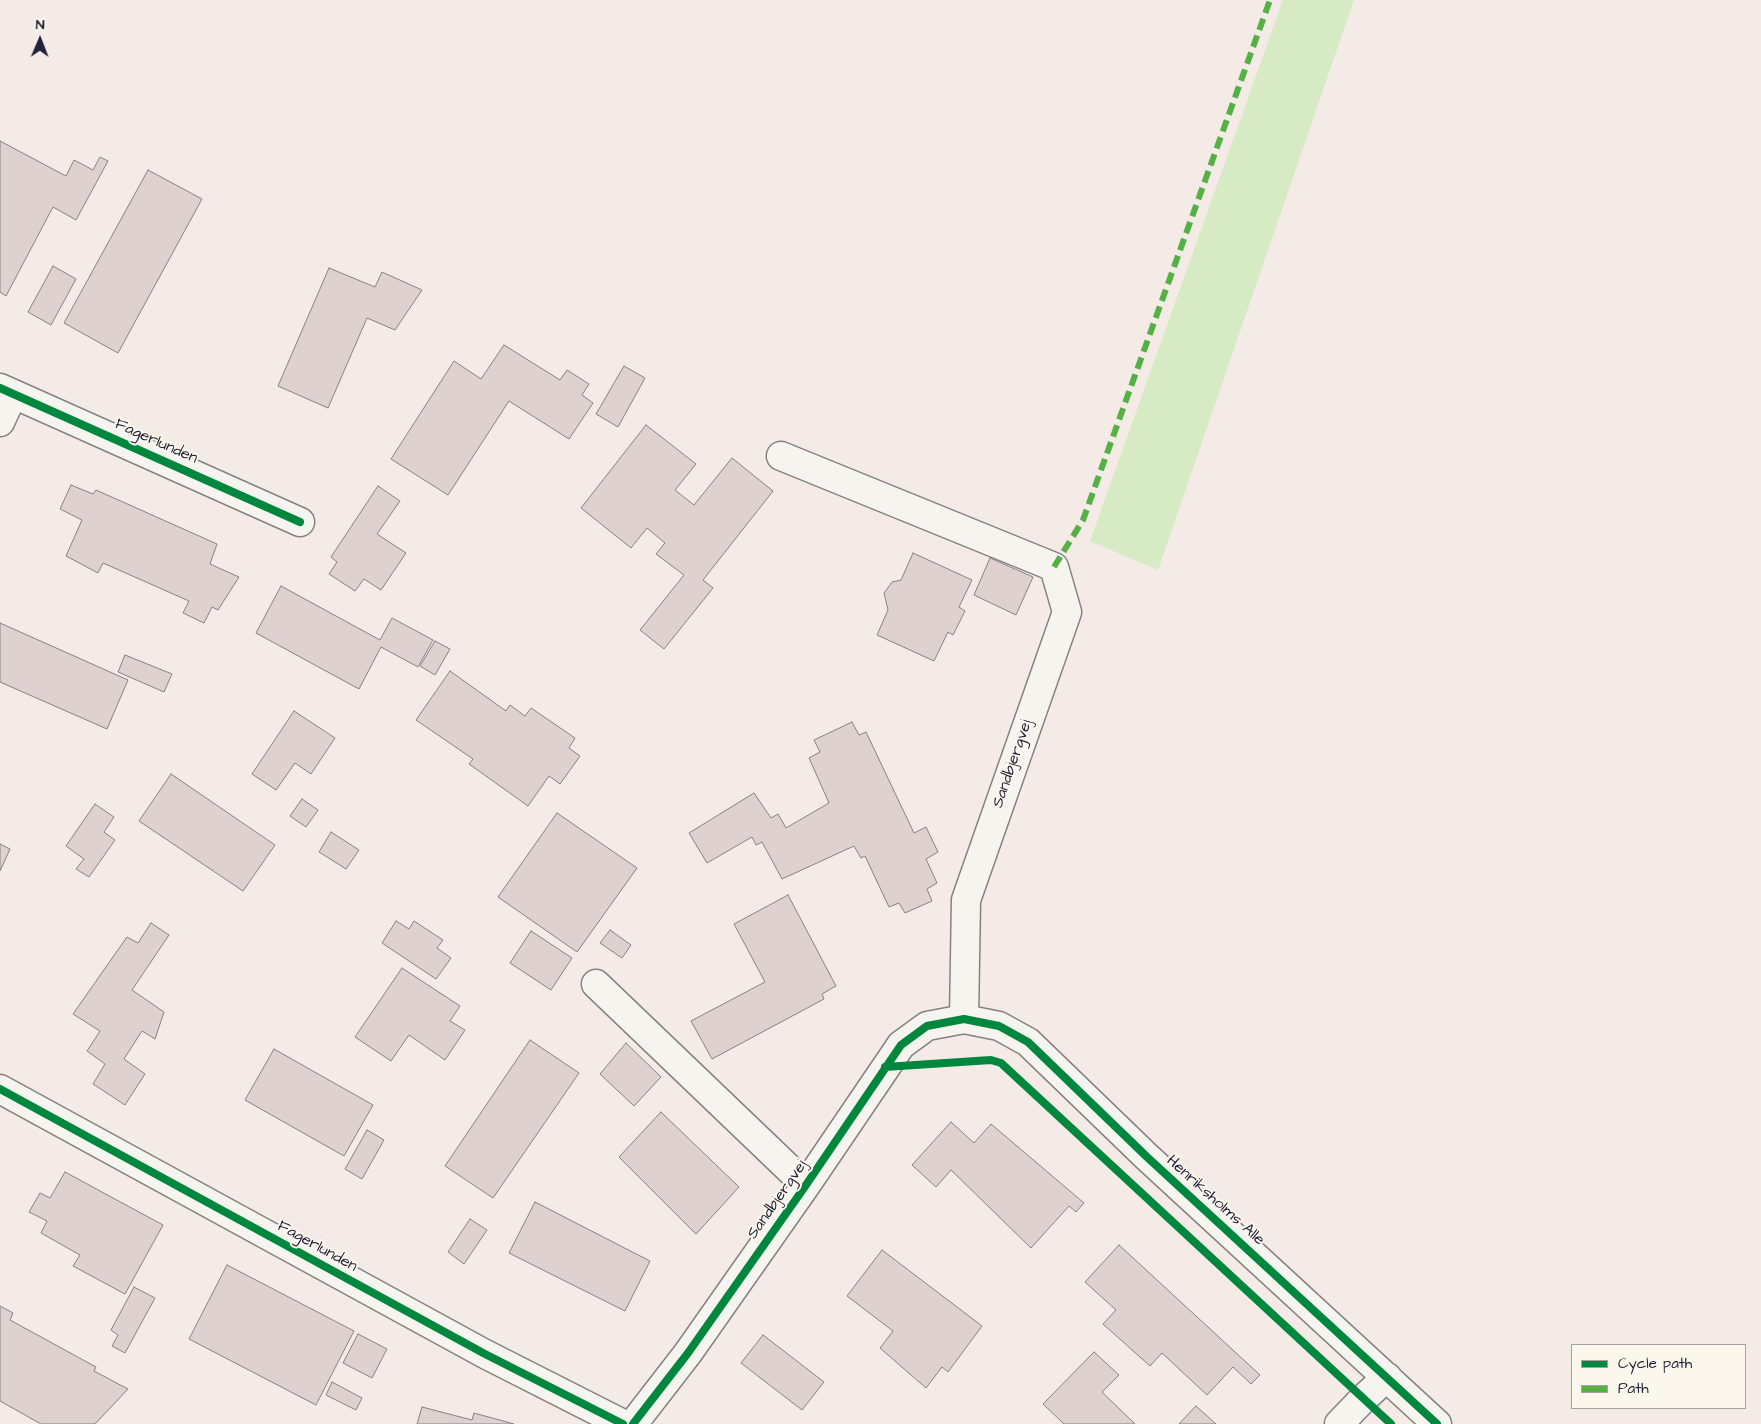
<!DOCTYPE html>
<style>
body{margin:0}
#map{position:relative;width:1761px;height:1424px;overflow:hidden;background:#f5ebe6;font-family:"Architects Daughter",sans-serif}
canvas{display:block}
.legend{position:absolute;left:1571px;top:1344px;width:175px;height:65px;box-sizing:border-box;background:#fbf7ec;border:1px solid #a4a2a5;margin:0;padding:6px 9px;list-style:none;font-size:15px;color:#22223b}
.legend li{display:flex;align-items:center;gap:10px;height:25px}
.legend b{width:25px;border:1px solid #a4a2a5}
.north{position:absolute;left:15px;top:15px;width:50px;height:50px;-webkit-text-stroke:4px #fbf7ec;paint-order:stroke;rotate:1deg;font-size:14px;font-weight:700;line-height:20px;text-align:center;color:#22223b}
.north::after{content:'';display:block;margin:auto;width:18px;height:22px;background:#22223b;clip-path:polygon(50% 0,100% 100%,50% 72%,0 100%)}
</style>
<div id="map">
<canvas width="1761" height="1424"></canvas>
<ul class="legend">
<li><b style="height:6px;background:#00873e"></b>Cycle path</li>
<li><b style="height:6px;background:#55b146"></b>Path</li>
</ul>
<div class="north">N</div>
</div>
<script>
const context = document.querySelector('canvas').getContext('2d');
context.lineJoin = 'round';
function fill(path, color) {
  context.fillStyle = color;
  context.fill(path, 'evenodd');
}
function toPath(rows) {
  const path = new Path2D();
  for (const r of rows) {
    path.moveTo(r[0], r[1]);
    for (let i = 2; i < r.length; i += 2) path.lineTo(r[i], r[i + 1]);
  }
  return path;
}
function strokePath(path, color, width, dash) {
  context.strokeStyle = color;
  context.lineWidth = width;
  context.lineCap = dash ? 'butt' : 'round';
  context.setLineDash(dash || []);
  context.stroke(path);
}
function label(font, color, halo, rows, align = 'center') {
  context.font = font + ' "Architects Daughter",sans-serif';
  context.lineWidth = 4;
  context.setLineDash([]);
  context.textBaseline = 'middle';
  context.strokeStyle = halo;
  context.fillStyle = color;
  for (const [text, x, y, turn = 0] of rows) {
    context.save();
    context.translate(x, y);
    context.rotate((+turn || 0) * Math.PI / 180);
    context.textAlign = isNaN(turn) ? turn : align;
    if (halo) context.strokeText(text, 0, 0);
    context.fillText(text, 0, 0);
    context.restore();
  }
}
fill(toPath([
 [1283,0,1354,0,1158,570,1090,541]
]), '#d6eac3');
const building = toPath([
 [0,141,66,176,74,160,93,170,100,157,108,161,76,220,53,207,6,296,0,292,0,141],
 [148,170,202,199,118,353,64,323,148,170],
 [53,266,76,279,51,325,28,312,53,266],
 [329,268,375,287,382,272,422,290,395,330,367,318,328,408,278,386,329,268],
 [504,345,560,380,567,370,589,384,582,395,593,403,569,439,509,401,448,495,391,459,454,361,481,379,504,345],
 [624,366,645,378,618,427,596,414,624,366],
 [646,425,696,464,675,490,694,505,732,458,773,491,703,580,713,588,664,649,640,630,684,575,656,554,665,543,647,528,631,548,581,508,646,425],
 [71,485,93,494,96,490,217,544,210,564,239,577,218,610,212,607,204,623,183,613,189,601,103,563,98,573,66,556,82,520,60,509,71,485],
 [378,486,400,501,377,534,406,553,381,590,364,579,355,591,329,574,337,562,331,557,378,486],
 [913,553,972,580,959,607,965,611,953,635,948,632,934,661,877,635,888,610,884,593,892,582,901,580,913,553],
 [990,558,1033,577,1016,615,974,595,990,558],
 [281,586,380,640,392,618,433,640,418,667,381,647,359,689,256,633,281,586],
 [0,623,128,680,107,729,0,682,0,623],
 [435,641,450,649,435,675,420,666,435,641],
 [125,655,172,674,164,692,118,672,125,655],
 [450,671,506,711,510,705,525,716,531,708,575,738,569,748,580,756,560,784,549,776,528,806,469,764,473,759,416,720,450,671],
 [294,711,335,738,311,774,295,763,276,790,252,774,294,711],
 [852,722,859,735,866,732,914,833,926,827,938,852,926,859,937,883,927,889,932,901,905,913,899,903,889,907,865,856,861,858,854,846,782,879,762,842,756,845,752,837,707,863,689,833,754,793,771,818,778,814,786,828,829,803,809,758,820,752,814,740,852,722],
 [171,774,275,845,243,891,139,821,171,774],
 [302,799,318,810,306,827,290,816,302,799],
 [95,804,114,817,104,832,115,840,89,877,76,869,84,859,66,846,95,804],
 [557,813,637,868,577,952,498,897,557,813],
 [331,832,359,850,346,869,319,852,331,832],
 [0,844,10,849,0,871,0,844],
 [788,895,836,986,822,994,824,999,712,1059,691,1021,765,982,734,924,788,895],
 [396,921,409,929,414,921,443,940,437,948,451,958,436,979,382,943,396,921],
 [151,923,169,935,132,990,164,1012,155,1039,142,1031,124,1059,145,1074,125,1105,93,1084,105,1064,87,1051,100,1031,73,1014,127,937,138,943,151,923],
 [610,930,631,945,622,958,600,943,610,930],
 [531,931,572,958,551,990,510,963,531,931],
 [402,968,460,1006,450,1021,465,1030,445,1060,409,1035,391,1061,355,1037,402,968],
 [530,1040,579,1073,493,1198,445,1166,530,1040],
 [626,1043,661,1077,634,1106,600,1074,626,1043],
 [274,1049,373,1105,344,1156,245,1100,274,1049],
 [661,1112,739,1187,696,1234,619,1157,661,1112],
 [951,1122,974,1143,991,1124,1084,1203,1076,1212,1069,1206,1031,1248,951,1170,936,1187,912,1165,951,1122],
 [367,1130,384,1140,362,1179,345,1169,367,1130],
 [65,1172,163,1225,125,1294,73,1266,80,1255,41,1233,47,1221,29,1212,40,1193,50,1198,65,1172],
 [535,1202,650,1261,625,1311,509,1253,535,1202],
 [470,1219,487,1230,464,1264,448,1252,470,1219],
 [1119,1245,1260,1375,1251,1384,1233,1367,1207,1395,1162,1353,1150,1366,1103,1324,1116,1310,1085,1282,1119,1245],
 [882,1250,982,1326,948,1372,942,1367,926,1388,880,1348,893,1331,847,1296,882,1250],
 [227,1265,354,1331,316,1405,189,1339,227,1265],
 [134,1287,155,1298,125,1353,112,1346,118,1335,111,1330,134,1287],
 [0,1306,13,1313,10,1320,96,1367,94,1371,128,1389,95,1424,41,1424,0,1401,0,1306],
 [358,1334,387,1349,372,1378,343,1363,358,1334],
 [763,1335,824,1382,802,1410,741,1363,763,1335],
 [1094,1352,1119,1375,1102,1392,1135,1424,1064,1424,1043,1404,1094,1352],
 [332,1382,362,1398,356,1410,326,1395,332,1382],
 [1196,1406,1216,1424,1179,1424,1196,1406],
 [422,1407,472,1420,474,1413,514,1424,417,1424,422,1407]
]);
fill(building, '#ded1d0');
strokePath(building, '#858184', 1);
const minor = toPath([
 [0,388,300,522],
 [0,422,13,394],
 [781,456,1054,567,1067,612,966,900,964,1019],
 [596,984,806,1185],
 [0,1089,485,1354,623,1424],
 [633,1424,688,1353,806,1185,901,1045,927,1026,964,1019,999,1026,1028,1042,1147,1157,1437,1424],
 [1339,1424,1363,1399,1387,1377]
]);
strokePath(minor, '#858184', 31);
strokePath(minor, '#f6f4ef', 28);
strokePath(toPath([
 [1054,567,1083,520,1270,0]
]), '#55b146', 6, [12, 6]);
strokePath(toPath([
 [0,388,300,522],
 [885,1067,991,1060,1001,1063,1391,1424],
 [0,1089,485,1354,623,1424],
 [633,1424,688,1353,806,1185,901,1045,927,1026,964,1019,999,1026,1028,1042,1147,1157,1437,1424]
]), '#00873e', 8);
label('16px', '#22223b', '#fbf7ec', [
 ["Fagerlunden",156,442,24],
 ["Sandbjergvej",1013,764,-71],
 ["Sandbjergvej",778,1200,-55],
 ["Henriksholms Alle",1215,1201,42],
 ["Fagerlunden",317,1247,29]
]);
</script>
